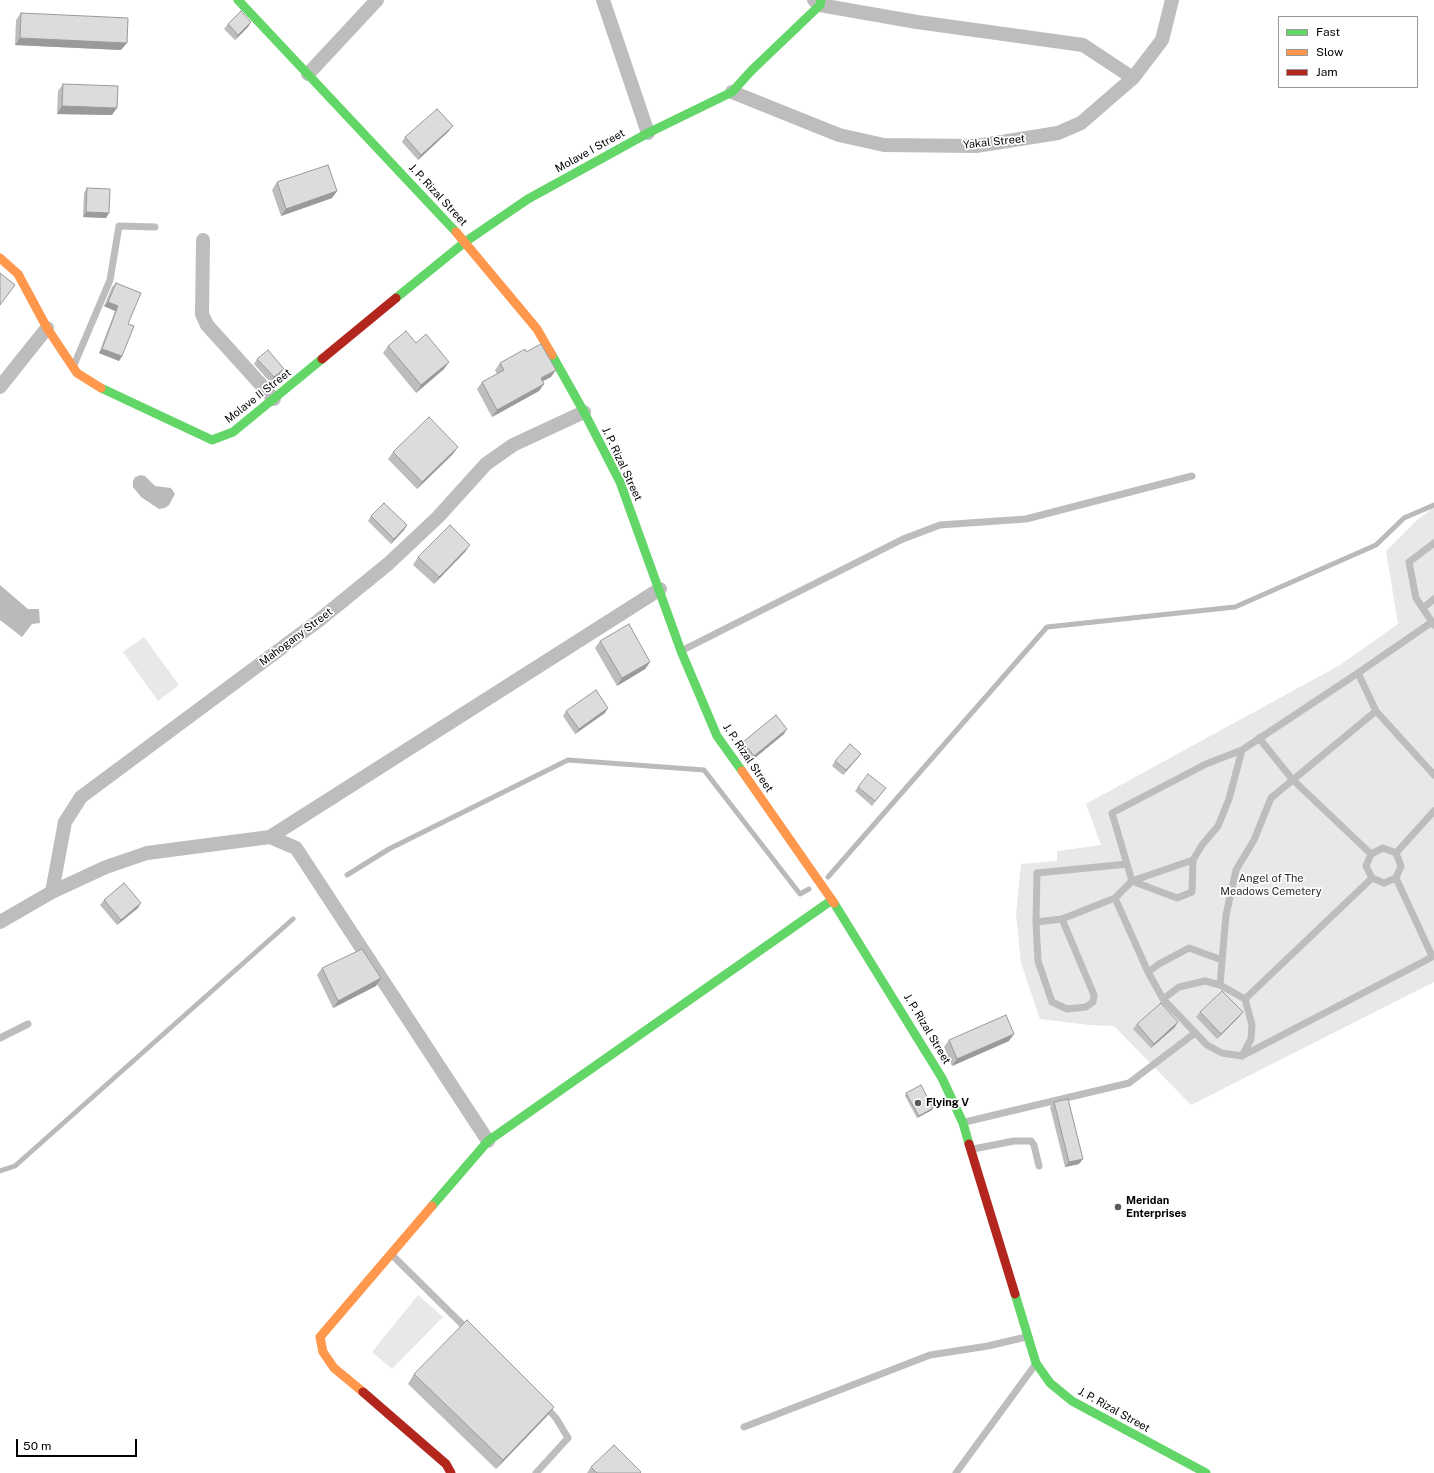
<!DOCTYPE html>
<style>
body{margin:0}
#map{position:relative;width:1434px;height:1473px;overflow:hidden;background:#fff;font-family:"Public Sans",sans-serif}
canvas{display:block}
.legend{position:absolute;left:1278px;top:16px;width:140px;height:72px;box-sizing:border-box;background:#fff;border:1px solid #999;margin:0;padding:5px 7px;list-style:none;font-size:12px;color:#000}
.legend li{display:flex;align-items:center;gap:8px;height:20px}
.legend b{width:20px;border:1px solid #999}
.scale{position:absolute;left:16px;top:1439px;width:121px;height:18px;box-sizing:border-box;border:2px solid #000;border-top:0;padding-left:5px;font-size:12px;line-height:14px;white-space:nowrap;color:#000;-webkit-text-stroke:3px #fff;paint-order:stroke}
</style>
<div id="map">
<canvas width="1434" height="1473"></canvas>
<ul class="legend">
<li><b style="height:5px;background:#63d668"></b>Fast</li>
<li><b style="height:5px;background:#ff974d"></b>Slow</li>
<li><b style="height:5px;background:#b3261e"></b>Jam</li>
</ul>
<div class="scale">50 m</div>
</div>
<script>
const context = document.querySelector('canvas').getContext('2d');
context.lineJoin = 'round';
function fill(path, color) {
  context.fillStyle = color;
  context.fill(path, 'evenodd');
}
function toPath(rows) {
  const path = new Path2D();
  for (const r of rows) {
    path.moveTo(r[0], r[1]);
    for (let i = 2; i < r.length; i += 2) path.lineTo(r[i], r[i + 1]);
  }
  return path;
}
function strokePath(path, color, width, dash) {
  context.strokeStyle = color;
  context.lineWidth = width;
  context.lineCap = dash ? 'butt' : 'round';
  context.setLineDash(dash || []);
  context.stroke(path);
}
function label(font, color, halo, rows, align = 'center') {
  context.font = font + ' "Public Sans",sans-serif';
  context.lineWidth = 3.5;
  context.setLineDash([]);
  context.textBaseline = 'middle';
  context.strokeStyle = halo;
  context.fillStyle = color;
  for (const [text, x, y, turn = 0] of rows) {
    context.save();
    context.translate(x, y);
    context.rotate((+turn || 0) * Math.PI / 180);
    context.textAlign = isNaN(turn) ? turn : align;
    if (halo) context.strokeText(text, 0, 0);
    context.fillText(text, 0, 0);
    context.restore();
  }
}
fill(toPath([
 [1434,507,1434,982,1191,1105,1114,1026,1089,1025,1040,1019,1021,963,1016,914,1021,864,1057,861,1057,851,1101,845,1086,804,1340,665,1398,624,1386,551,1416,521],
 [144,637,179,685,158,701,123,652],
 [418,1295,443,1317,392,1369,372,1352]
]), '#e8e8e8');
fill(toPath([
 [141,475,145,476,155,486,171,488,175,494,169,505,165,508,159,509,141,497,133,487,133,481,135,477],
 [0,585,28,609,39,609,40,623,32,624,22,637,0,620]
]), '#bababa');
strokePath(toPath([
 [347,875,389,849,568,760,704,770,800,894,809,889],
 [828,877,1047,627,1235,607,1376,545,1404,518,1434,505],
 [0,1171,15,1166,293,919]
]), '#bababa', 5);
strokePath(toPath([
 [74,365,110,280,119,226,155,227],
 [1423,608,1434,599],
 [1434,625,1416,598,1409,562,1434,543],
 [681,651,903,539,940,525,1026,519,1192,476],
 [1358,673,1376,711,1434,775],
 [1259,738,1292,779,1371,854],
 [1396,853,1434,811],
 [1193,860,1192,892,1177,898,1132,881,1112,813,1206,764,1242,750,1358,673,1432,622],
 [1396,878,1384,883,1372,878,1366,866,1371,854,1383,848,1396,853,1401,866,1396,878,1432,956],
 [1115,898,1148,972,1163,999,1207,1045,1222,1053,1242,1056,1434,956],
 [1062,919,1094,995,1093,1002,1086,1007,1067,1009,1052,1002,1038,961,1036,922,1037,873,1127,864],
 [1036,922,1062,919,1115,898,1132,881,1193,860,1202,845,1218,826,1229,799,1242,750],
 [1148,972,1159,964,1189,948,1222,960],
 [1220,985,1226,915,1236,870,1254,840,1271,798,1376,711],
 [1163,999,1179,987,1205,981,1220,985,1245,999,1252,1025,1251,1039,1242,1056],
 [1245,999,1372,878],
 [0,1038,28,1024],
 [965,1122,1129,1083,1195,1033],
 [973,1149,1014,1141,1031,1141,1034,1145,1039,1166],
 [392,1255,469,1331],
 [744,1427,930,1355,988,1346,1026,1337],
 [536,1473,568,1438,556,1418,545,1406],
 [956,1473,1035,1365]
]), '#bdbdbd', 7);
strokePath(toPath([
 [603,0,648,133],
 [814,0,820,5,917,22,1083,45,1133,78],
 [308,74,377,0],
 [732,92,839,135,884,145,976,146,1058,133,1081,123,1133,78,1162,40,1172,0],
 [203,240,202,314,207,325,274,399],
 [0,387,47,328],
 [270,837,660,589],
 [52,892,65,822,81,797,318,621,388,564,438,517,486,464,513,445,584,412],
 [0,922,52,892,106,867,147,853,270,837,296,848,488,1141]
]), '#bdbdbd', 14);
strokePath(toPath([
 [238,0,456,232],
 [396,298,465,242,528,199,648,133,732,92,751,71,820,5,821,0],
 [552,355,584,412,620,482,681,651,717,736,742,771],
 [101,388,212,440,233,432,322,359],
 [834,903,942,1078,963,1123,969,1144],
 [432,1206,488,1141,832,900],
 [1015,1294,1036,1363,1050,1383,1072,1401,1206,1473]
]), '#63d668', 9);
strokePath(toPath([
 [456,232,537,329,552,355],
 [0,258,18,274,47,328,77,373,101,388],
 [742,771,834,903],
 [363,1392,334,1368,323,1352,320,1337,432,1206]
]), '#ff974d', 9);
strokePath(toPath([
 [322,359,396,298],
 [969,1144,1015,1294],
 [363,1392,446,1464,451,1473]
]), '#b3261e', 9);
fill(toPath([
 [21,13,121,50,15,45,16,20],
 [251,22,248,27,235,40,224,29,228,24],
 [63,84,112,115,57,114,58,91],
 [449,131,418,160,402,142,405,137],
 [277,182,337,191,332,198,281,216,272,190],
 [87,188,109,213,106,218,83,217,84,193],
 [116,283,128,324,122,356,119,361,99,353,115,311,104,306,112,287],
 [416,343,444,369,416,393,383,353,388,346],
 [526,352,551,377,542,381,544,384,539,391,492,417,477,389,482,382,497,374,495,370,500,363],
 [257,359,284,369,280,374,270,382,254,364],
 [393,452,453,454,417,489,388,459],
 [371,516,407,525,404,530,391,544,368,521],
 [465,552,434,584,413,565,418,557],
 [600,641,650,662,645,669,617,686,595,648],
 [566,711,605,713,575,734,563,716],
 [784,734,751,761,739,747,743,742],
 [861,754,843,775,832,766,835,761],
 [858,787,886,788,872,806,855,791],
 [104,900,138,908,117,925,100,905],
 [322,968,376,986,333,1008,317,975],
 [1200,1012,1243,1012,1239,1017,1217,1039,1196,1017],
 [1137,1024,1175,1027,1151,1048,1133,1029],
 [949,1040,1009,1041,952,1066,944,1047],
 [906,1093,932,1110,917,1118,905,1096],
 [1054,1102,1079,1164,1065,1167,1050,1107],
 [414,1374,554,1407,547,1416,496,1469,408,1384],
 [591,1467,640,1473,587,1473]
]), '#bdbdbd');
fill(toPath([
 [251,22,248,27,235,40,238,35],
 [20,38,127,43,121,50,15,45],
 [62,106,117,108,112,115,57,114],
 [453,126,449,131,418,160,421,155],
 [337,191,332,198,281,216,286,209],
 [86,212,109,213,106,218,83,217],
 [108,302,118,306,115,311,104,306],
 [102,349,122,356,119,361,99,353],
 [449,362,444,369,416,393,421,385],
 [284,369,280,374,270,382,274,377],
 [556,370,551,377,536,385,541,378],
 [544,384,539,391,492,417,497,410],
 [458,447,453,454,417,489,422,482],
 [407,525,404,530,391,544,394,539],
 [470,545,465,552,434,584,439,577],
 [650,662,645,669,617,686,622,678],
 [608,708,605,713,575,734,579,729],
 [787,729,784,734,751,761,754,756],
 [861,754,857,759,843,775,846,770],
 [141,903,138,908,117,925,121,920],
 [381,978,376,986,333,1008,338,1001],
 [1243,1012,1239,1017,1217,1039,1221,1034],
 [1178,1022,1175,1027,1151,1048,1154,1044],
 [1014,1034,1009,1041,952,1066,957,1059],
 [933,1108,932,1110,917,1118,919,1116],
 [1083,1159,1079,1164,1065,1167,1069,1162],
 [554,1407,547,1416,496,1469,503,1460]
]), '#9a9a9a');
const building = toPath([
 [241,11,251,22,238,35,228,24,241,11],
 [21,13,128,18,127,43,20,38,21,13],
 [63,84,118,86,117,108,62,106,63,84],
 [437,109,453,126,421,155,405,137,437,109],
 [328,165,337,191,286,209,277,182,328,165],
 [87,188,110,189,109,213,86,212,87,188],
 [0,273,15,285,0,305,0,273],
 [116,283,141,293,128,324,134,326,122,356,102,349,118,306,108,302,116,283],
 [406,331,416,343,426,334,449,362,421,385,388,346,406,331],
 [541,344,556,370,541,378,544,384,497,410,482,382,504,370,500,363,525,349,526,352,541,344],
 [268,350,284,369,274,377,257,359,268,350],
 [429,417,458,447,422,482,393,452,429,417],
 [384,503,407,525,394,539,371,516,384,503],
 [450,525,470,545,439,577,418,557,450,525],
 [629,624,650,662,622,678,600,641,629,624],
 [596,690,608,708,579,729,566,711,596,690],
 [776,715,787,729,754,756,743,742,776,715],
 [850,744,861,754,846,770,835,761,850,744],
 [868,774,886,788,875,801,858,787,868,774],
 [124,883,141,903,121,920,104,900,124,883],
 [362,949,381,978,338,1001,322,968,362,949],
 [1222,991,1243,1012,1221,1034,1200,1012,1222,991],
 [1161,1003,1178,1022,1154,1044,1137,1024,1161,1003],
 [1006,1015,1014,1034,957,1059,949,1040,1006,1015],
 [921,1085,933,1108,919,1116,906,1093,921,1085],
 [1068,1099,1083,1159,1069,1162,1054,1102,1068,1099],
 [467,1320,554,1407,503,1460,414,1374,467,1320],
 [614,1445,641,1472,640,1473,597,1473,591,1467,614,1445]
]);
fill(building, '#dcdcdc');
strokePath(building, '#9a9a9a', 1);
for (const [x, y, r, color] of [
 [918,1103,4,"#595959"],
 [1118,1207,4,"#595959"]
]) {
  const dot = new Path2D();
  dot.arc(x, y, r, 0, 2 * Math.PI);
  context.fillStyle = color;
  context.fill(dot);
  strokePath(dot, '#fff', 1.5);
}
label('11px', '#000', '#fff', [
 ["Yakal Street",994,142,-6],
 ["Molave I Street",590,151,-29],
 ["J. P. Rizal Street",438,195,47],
 ["Molave II Street",258,396,-38],
 ["J. P. Rizal Street",622,464,65],
 ["Mahogany Street",296,637,-37],
 ["J. P. Rizal Street",748,758,56],
 ["J. P. Rizal Street",927,1029,59],
 ["J. P. Rizal Street",1114,1410,29]
]);
label('11px', '#2d2d2d', '#fff', [
 ["Angel of The",1271,879],
 ["Meadows Cemetery",1271,892]
]);
label('bold 11px', '#000', '#fff', [
 ["Flying V",926,1103],
 ["Meridan",1126,1201],
 ["Enterprises",1126,1214]
], 'left');
</script>
